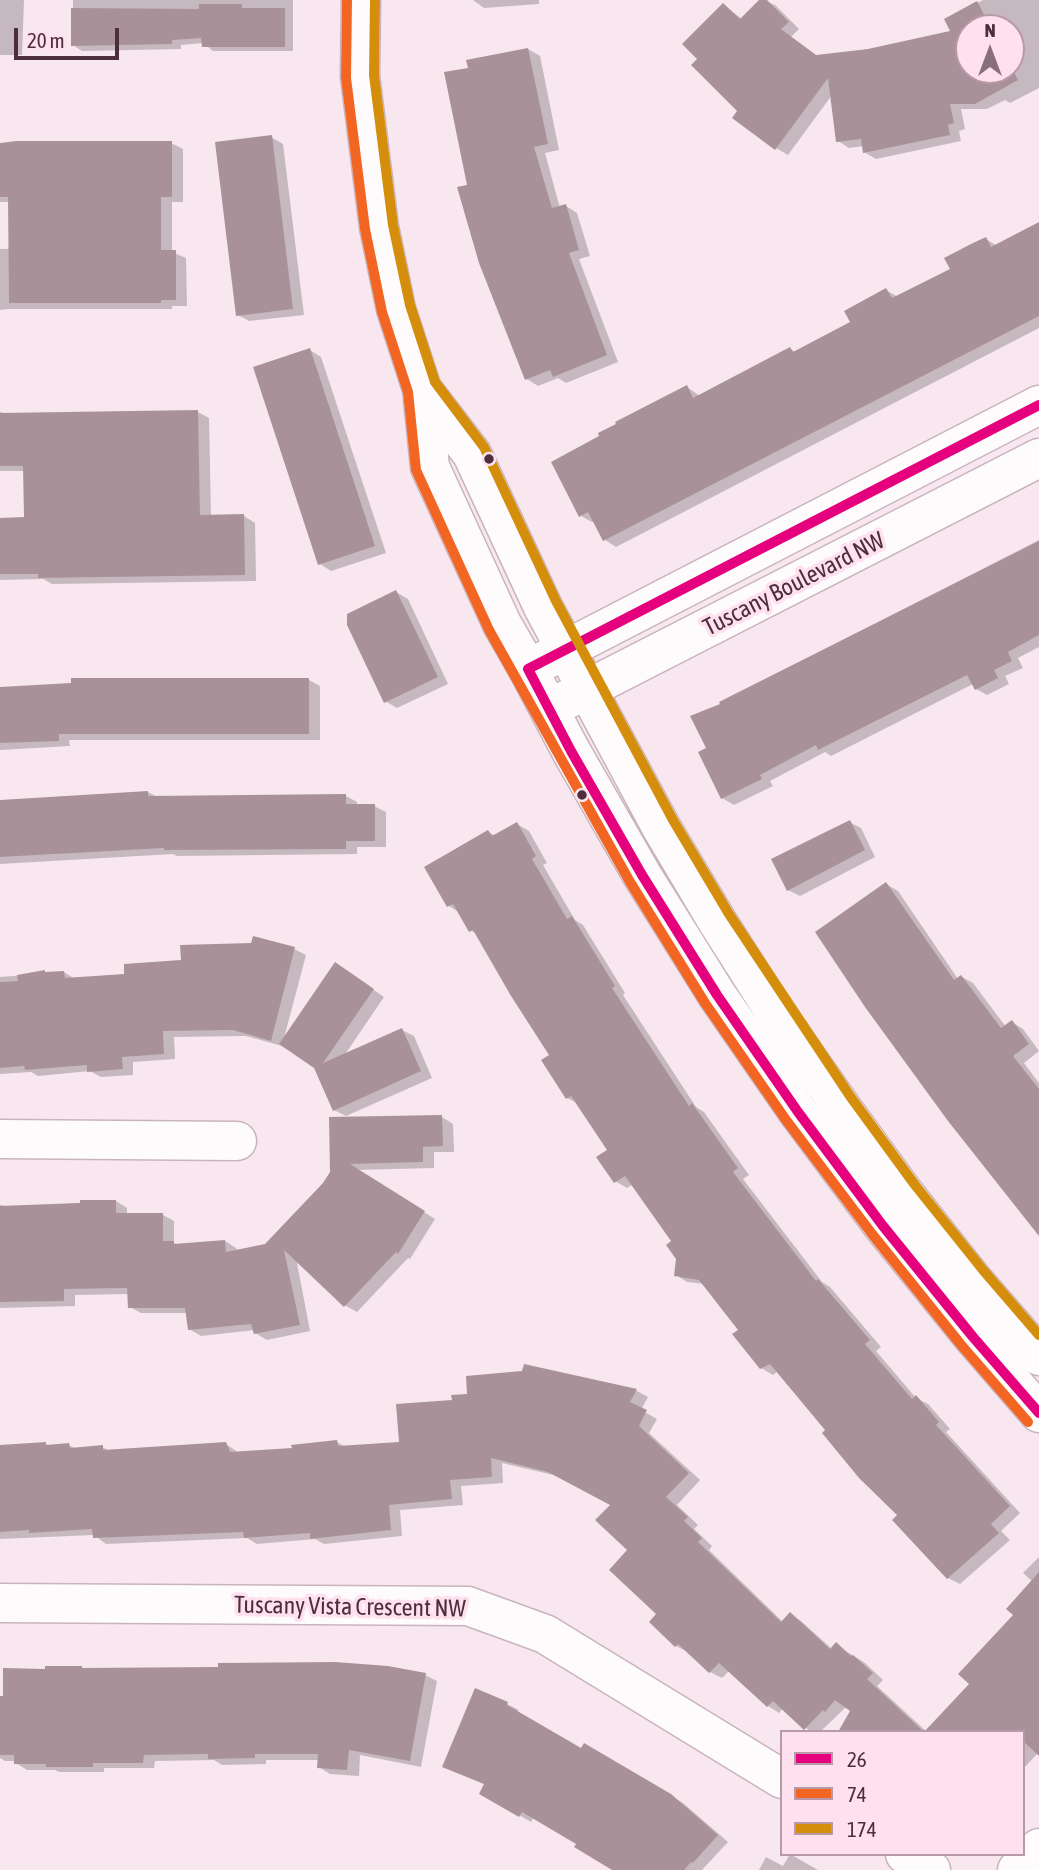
<!DOCTYPE html>
<style>
body{margin:0}
#map{position:relative;width:1039px;height:1870px;overflow:hidden;background:#f8e7ef;font-family:"Asap Condensed",sans-serif}
canvas{display:block}
.legend{position:absolute;left:780px;top:1730px;width:245px;height:126px;box-sizing:border-box;background:#ffe0ee;border:2px solid #b799a7;margin:0;padding:9px 12px;list-style:none;font-size:21px;color:#4c2e3d}
.legend li{display:flex;align-items:center;gap:14px;height:35px}
.legend b{width:35px;border:2px solid #b799a7}
.north{position:absolute;left:955px;top:14px;width:70px;height:70px;box-sizing:border-box;background:#ffe0ee;border:2px solid #b799a7;border-radius:50%;rotate:0deg;font-size:19px;font-weight:700;line-height:28px;text-align:center;color:#4c2e3d}
.north::after{content:'';display:block;margin:auto;width:24px;height:32px;background:#886f7b;clip-path:polygon(50% 0,100% 100%,50% 72%,0 100%)}
.scale{position:absolute;left:14px;top:28px;width:105px;height:32px;box-sizing:border-box;border:4px solid #4c2e3d;border-top:0;padding-left:9px;font-size:21px;line-height:24px;white-space:nowrap;color:#4c2e3d;-webkit-text-stroke:5px #ffe0ee;paint-order:stroke}
</style>
<div id="map">
<canvas width="1039" height="1870"></canvas>
<ul class="legend">
<li><b style="height:9px;background:#e5007d"></b>26</li>
<li><b style="height:9px;background:#f26522"></b>74</li>
<li><b style="height:9px;background:#d58e0c"></b>174</li>
</ul>
<div class="north">N</div>
<div class="scale">20 m</div>
</div>
<script>
const context = document.querySelector('canvas').getContext('2d');
context.lineJoin = 'round';
function fill(path, color) {
  context.fillStyle = color;
  context.fill(path, 'evenodd');
}
function toPath(rows) {
  const path = new Path2D();
  for (const r of rows) {
    path.moveTo(r[0], r[1]);
    for (let i = 2; i < r.length; i += 2) path.lineTo(r[i], r[i + 1]);
  }
  return path;
}
function strokePath(path, color, width, dash) {
  context.strokeStyle = color;
  context.lineWidth = width;
  context.lineCap = dash ? 'butt' : 'round';
  context.setLineDash(dash || []);
  context.stroke(path);
}
function label(font, color, halo, rows, align = 'center') {
  context.font = font + ' "Asap Condensed",sans-serif';
  context.lineWidth = 7;
  context.setLineDash([]);
  context.textBaseline = 'middle';
  context.strokeStyle = halo;
  context.fillStyle = color;
  for (const [text, x, y, turn = 0] of rows) {
    context.save();
    context.translate(x, y);
    context.rotate((+turn || 0) * Math.PI / 180);
    context.textAlign = isNaN(turn) ? turn : align;
    if (halo) context.strokeText(text, 0, 0);
    context.fillText(text, 0, 0);
    context.restore();
  }
}
fill(toPath([
 [0,0,24,0,22,55,0,55],
 [73,0,293,0,293,51,213,51,203,43,181,45,181,49,82,51,73,45],
 [473,0,539,0,539,4,484,8],
 [762,0,775,5,799,29,791,37,818,57,868,50,953,33,946,20,983,0,1039,0,1039,88,1010,103,1005,100,987,109,961,109,965,129,959,131,961,141,876,159,864,152,864,146,849,148,838,141,832,95,788,155,776,148,739,111,699,59,723,5,742,19],
 [969,28,1011,28,1011,70,969,70],
 [528,49,540,56,559,150,545,153,560,208,566,206,577,213,590,256,579,259,618,362,566,383,558,378,538,386,527,379,469,186,470,69],
 [271,137,283,144,304,315,249,321,238,315],
 [171,143,183,149,183,202,172,202,172,252,186,258,187,306,172,306,172,309,8,309,0,310,0,249,92,247,92,202,0,202,0,144],
 [1039,224,1039,328,616,547,605,540,595,521,592,522,581,516,687,387,700,396,790,349,796,352,852,323,886,290,898,297,952,270,986,239,997,246],
 [310,350,321,357,386,553,331,571,320,564],
 [0,412,11,415,198,412,209,418,211,516,244,516,255,523,256,581,52,584,43,579,0,580,0,519,25,519,24,471,0,471],
 [1039,540,1039,647,1018,658,1023,668,1005,676,1009,684,987,695,976,689,973,684,831,756,825,752,770,781,773,786,734,805,722,798,709,748,723,705,722,702],
 [396,592,408,599,448,684,397,708,385,701],
 [309,680,320,686,320,740,69,740,70,746,0,750,0,689],
 [148,792,157,797,346,796,357,802,357,806,374,806,386,812,386,847,357,847,357,854,177,856,173,854,0,864,0,801],
 [849,822,861,828,875,857,800,896,788,890],
 [517,824,529,831,547,863,543,865,575,920,583,925,625,993,623,995,696,1107,704,1112,749,1175,743,1179,822,1282,830,1287,881,1347,876,1351,916,1398,928,1404,950,1429,946,1432,1020,1513,1001,1531,1010,1540,960,1584,948,1578,900,1514,778,1371,773,1375,761,1368,740,1330,705,1284,687,1282,676,1275,678,1258,673,1242,633,1184,627,1188,615,1181,609,1150,579,1104,567,1098,551,1055,477,934,470,930,460,913,449,906,488,832,496,836],
 [886,884,898,891,958,979,962,977,973,983,1006,1027,1012,1022,1023,1029,1039,1051,1024,1063,1039,1083,1039,1230],
 [294,949,306,955,284,1038,346,971,384,997,344,1056,402,1030,414,1036,432,1078,346,1116,334,1110,316,1067,282,1046,246,1036,174,1037,175,1059,133,1062,133,1075,101,1077,90,1071,38,1076,31,1072,0,1074,0,977,64,972,75,979,126,975],
 [442,1117,453,1124,454,1152,434,1152,434,1168,356,1170,435,1219,410,1259,408,1258,357,1312,346,1306,296,1258,310,1331,267,1340,255,1333,255,1330,201,1336,189,1329,188,1313,141,1313,130,1307,129,1294,75,1295,75,1306,0,1308,0,1205,11,1207,116,1201,127,1208,127,1215,163,1215,174,1221,174,1243,179,1245,225,1241,236,1248,237,1251,266,1246,325,1184,332,1173],
 [525,1366,637,1391,648,1397,641,1410,657,1419,649,1433,700,1480,677,1505,698,1525,694,1529,712,1546,709,1550,783,1622,790,1614,801,1621,832,1649,836,1645,865,1663,883,1680,877,1686,927,1732,853,1732,853,1710,847,1706,820,1732,811,1732,783,1708,779,1713,768,1706,729,1671,722,1678,710,1672,688,1652,676,1646,651,1622,659,1614,629,1550,612,1505,562,1477,502,1463,503,1483,461,1486,463,1505,400,1510,402,1536,324,1544,315,1539,257,1544,247,1538,106,1544,94,1535,0,1539,0,1447,46,1444,50,1446,69,1445,76,1449,102,1447,110,1451,226,1444,239,1453,294,1450,337,1442,347,1448,401,1444,454,1402,523,1373],
 [1039,1557,1039,1752,1023,1769,1023,1732,971,1684,1016,1615,1033,1582,1023,1573],
 [82,1667,86,1670,425,1675,437,1681,421,1767,360,1755,359,1776,330,1774,319,1767,319,1760,266,1760,266,1764,222,1765,214,1760,155,1761,154,1768,104,1768,104,1772,59,1772,55,1770,27,1770,16,1763,16,1761,5,1761,0,1758,0,1698,5,1698,46,1670],
 [507,1704,519,1710,517,1713,582,1751,585,1746,683,1803,728,1842,702,1870,616,1870,578,1843,534,1817,531,1822,481,1793,486,1785,445,1766],
 [790,1854,818,1870,759,1870,766,1857,783,1866]
]), '#0003');
fill(toPath([
 [759,0,767,0,789,22,781,29,816,55,868,49,950,31,944,19,977,1,991,28,969,28,969,70,1011,70,1011,67,1018,80,975,104,950,104,954,123,948,125,950,135,863,153,861,139,836,142,828,78,775,150,732,118,737,111,691,65,697,59,682,44,723,3,740,19],
 [199,4,242,4,242,8,285,8,285,47,202,47,201,38,172,40,172,44,71,46,71,8,199,9],
 [528,48,548,144,534,147,552,208,566,204,579,250,569,253,607,355,553,377,550,370,525,380,479,263,457,187,467,185,444,72,468,68,466,60],
 [272,135,293,309,236,316,215,142],
 [17,141,172,141,172,197,161,197,161,250,176,250,176,300,161,300,161,303,9,303,8,197,0,197,0,143],
 [1039,222,1039,316,603,541,588,512,579,517,551,462,599,436,598,433,616,424,615,422,687,385,693,398,790,347,793,352,850,322,844,311,886,288,892,298,950,269,944,258,971,244,986,237,991,247],
 [310,348,375,546,318,565,253,367],
 [198,410,200,515,244,514,245,575,38,578,38,574,0,574,0,518,24,517,23,466,0,466,0,413],
 [1039,541,1039,635,1008,652,1012,661,994,670,998,678,975,690,967,675,818,750,816,745,760,775,762,779,721,799,698,752,706,748,690,716,720,704,719,702],
 [396,590,438,677,384,703,347,625,347,614],
 [71,678,309,678,309,734,59,734,59,741,0,743,0,687,71,683],
 [148,791,148,796,346,794,346,804,375,804,375,841,346,841,346,849,164,850,164,848,0,857,0,800],
 [850,820,865,850,787,891,771,859],
 [517,822,536,856,532,859,567,919,572,916,615,986,612,988,689,1106,692,1103,738,1168,733,1172,816,1281,818,1279,870,1340,865,1344,912,1399,916,1395,939,1422,936,1425,1010,1506,991,1524,999,1533,947,1579,892,1520,897,1515,859,1478,822,1433,825,1430,770,1364,760,1369,732,1334,738,1330,699,1280,674,1276,676,1259,666,1245,671,1241,625,1176,614,1183,596,1157,607,1150,571,1096,566,1099,541,1060,549,1055,511,996,473,930,469,932,453,904,447,907,424,867,488,830,492,836],
 [886,882,954,980,961,975,1001,1028,1012,1020,1029,1044,1013,1056,1039,1089,1039,1236,948,1121,865,1007,815,932],
 [253,936,295,947,271,1041,233,1030,163,1031,164,1054,122,1057,123,1069,87,1072,87,1065,25,1070,24,1066,0,1068,0,982,18,981,17,975,45,970,45,972,64,971,65,978,124,974,124,964,181,960,180,945,251,943],
 [335,962,374,989,323,1063,402,1028,421,1071,333,1111,314,1068,279,1044],
 [442,1115,443,1146,423,1147,423,1162,350,1164,425,1211,398,1254,396,1252,344,1307,284,1250,300,1325,254,1334,251,1324,188,1330,185,1308,128,1308,127,1288,64,1289,64,1301,0,1302,0,1206,80,1203,80,1200,116,1200,116,1213,163,1213,163,1241,174,1241,174,1244,225,1240,226,1252,265,1244,323,1183,330,1172,329,1117],
 [524,1364,637,1389,630,1402,647,1410,639,1426,689,1473,666,1497,688,1517,684,1521,702,1538,698,1542,781,1622,790,1612,830,1649,836,1642,851,1656,853,1655,873,1673,867,1679,924,1732,969,1684,958,1674,1013,1615,1006,1609,1039,1572,1039,1756,1023,1741,1023,1732,838,1732,850,1711,835,1700,825,1712,823,1710,804,1730,773,1701,767,1707,719,1663,709,1673,678,1644,675,1647,649,1622,656,1614,609,1570,627,1550,595,1520,610,1505,548,1472,491,1458,492,1477,450,1480,452,1499,389,1505,391,1530,310,1539,310,1533,244,1538,243,1532,93,1538,92,1529,29,1533,29,1530,0,1532,0,1445,46,1442,46,1445,69,1443,70,1448,103,1445,103,1450,226,1442,230,1452,292,1448,291,1445,337,1440,338,1446,399,1442,396,1404,452,1400,451,1395,467,1394,466,1376,522,1371],
 [335,1662,388,1666,426,1673,410,1761,349,1750,347,1770,317,1768,318,1754,255,1754,255,1758,208,1759,208,1754,144,1755,143,1763,93,1763,93,1767,46,1767,46,1764,14,1764,14,1755,0,1755,0,1696,3,1696,3,1668,45,1669,45,1666,82,1666,82,1668,218,1667,218,1663],
 [475,1688,508,1702,507,1705,581,1748,584,1743,671,1794,718,1835,693,1863,691,1862,684,1870,612,1870,574,1847,576,1844,522,1812,519,1817,479,1794,484,1784,442,1767]
]), '#a99199');
const street = toPath([
 [361,0,360,76,379,227,396,309,422,389,430,467,502,624,528,669],
 [422,389,472,454,543,607,566,650],
 [0,1139,237,1141],
 [0,1603,468,1606,545,1634,782,1779],
 [905,1854,931,1870],
 [1017,1870,1039,1848]
]);
const secondary = toPath([
 [1039,405,528,669,571,751,642,875,717,995,798,1112,883,1226,973,1337,1039,1413],
 [566,650,661,827,717,921,776,1014,839,1104,904,1193,972,1279,1039,1356],
 [564,701,1039,458]
]);
strokePath(street, '#c9b4be', 41);
strokePath(secondary, '#c9b4be', 41);
strokePath(street, '#fefbfd', 38);
strokePath(secondary, '#fefbfd', 38);
strokePath(toPath([
 [1039,405,528,669,571,751,642,875,717,995,798,1112,883,1226,973,1337,1039,1413]
]), '#e5007d', 10);
strokePath(toPath([
 [347,0,346,78,365,229,382,312,408,392,416,470,489,630,630,882,705,1003,786,1120,872,1234,962,1346,1028,1422]
]), '#f26522', 10);
strokePath(toPath([
 [375,0,374,75,393,225,410,305,435,382,484,447,556,601,673,820,729,914,850,1096,915,1185,983,1270,1039,1335]
]), '#d58e0c', 10);
for (const [x, y, r, color] of [
 [489,459,6,"#4c2e3d"],
 [582,795,6,"#4c2e3d"]
]) {
  const dot = new Path2D();
  dot.arc(x, y, r, 0, 2 * Math.PI);
  context.fillStyle = color;
  context.fill(dot);
  strokePath(dot, '#ffe0ee', 2.5);
}
label('24px', '#4c2e3d', '#ffe0ee', [
 ["Tuscany Boulevard NW",794,584,-27],
 ["Tuscany Vista Crescent NW",350,1607,1]
]);
</script>
